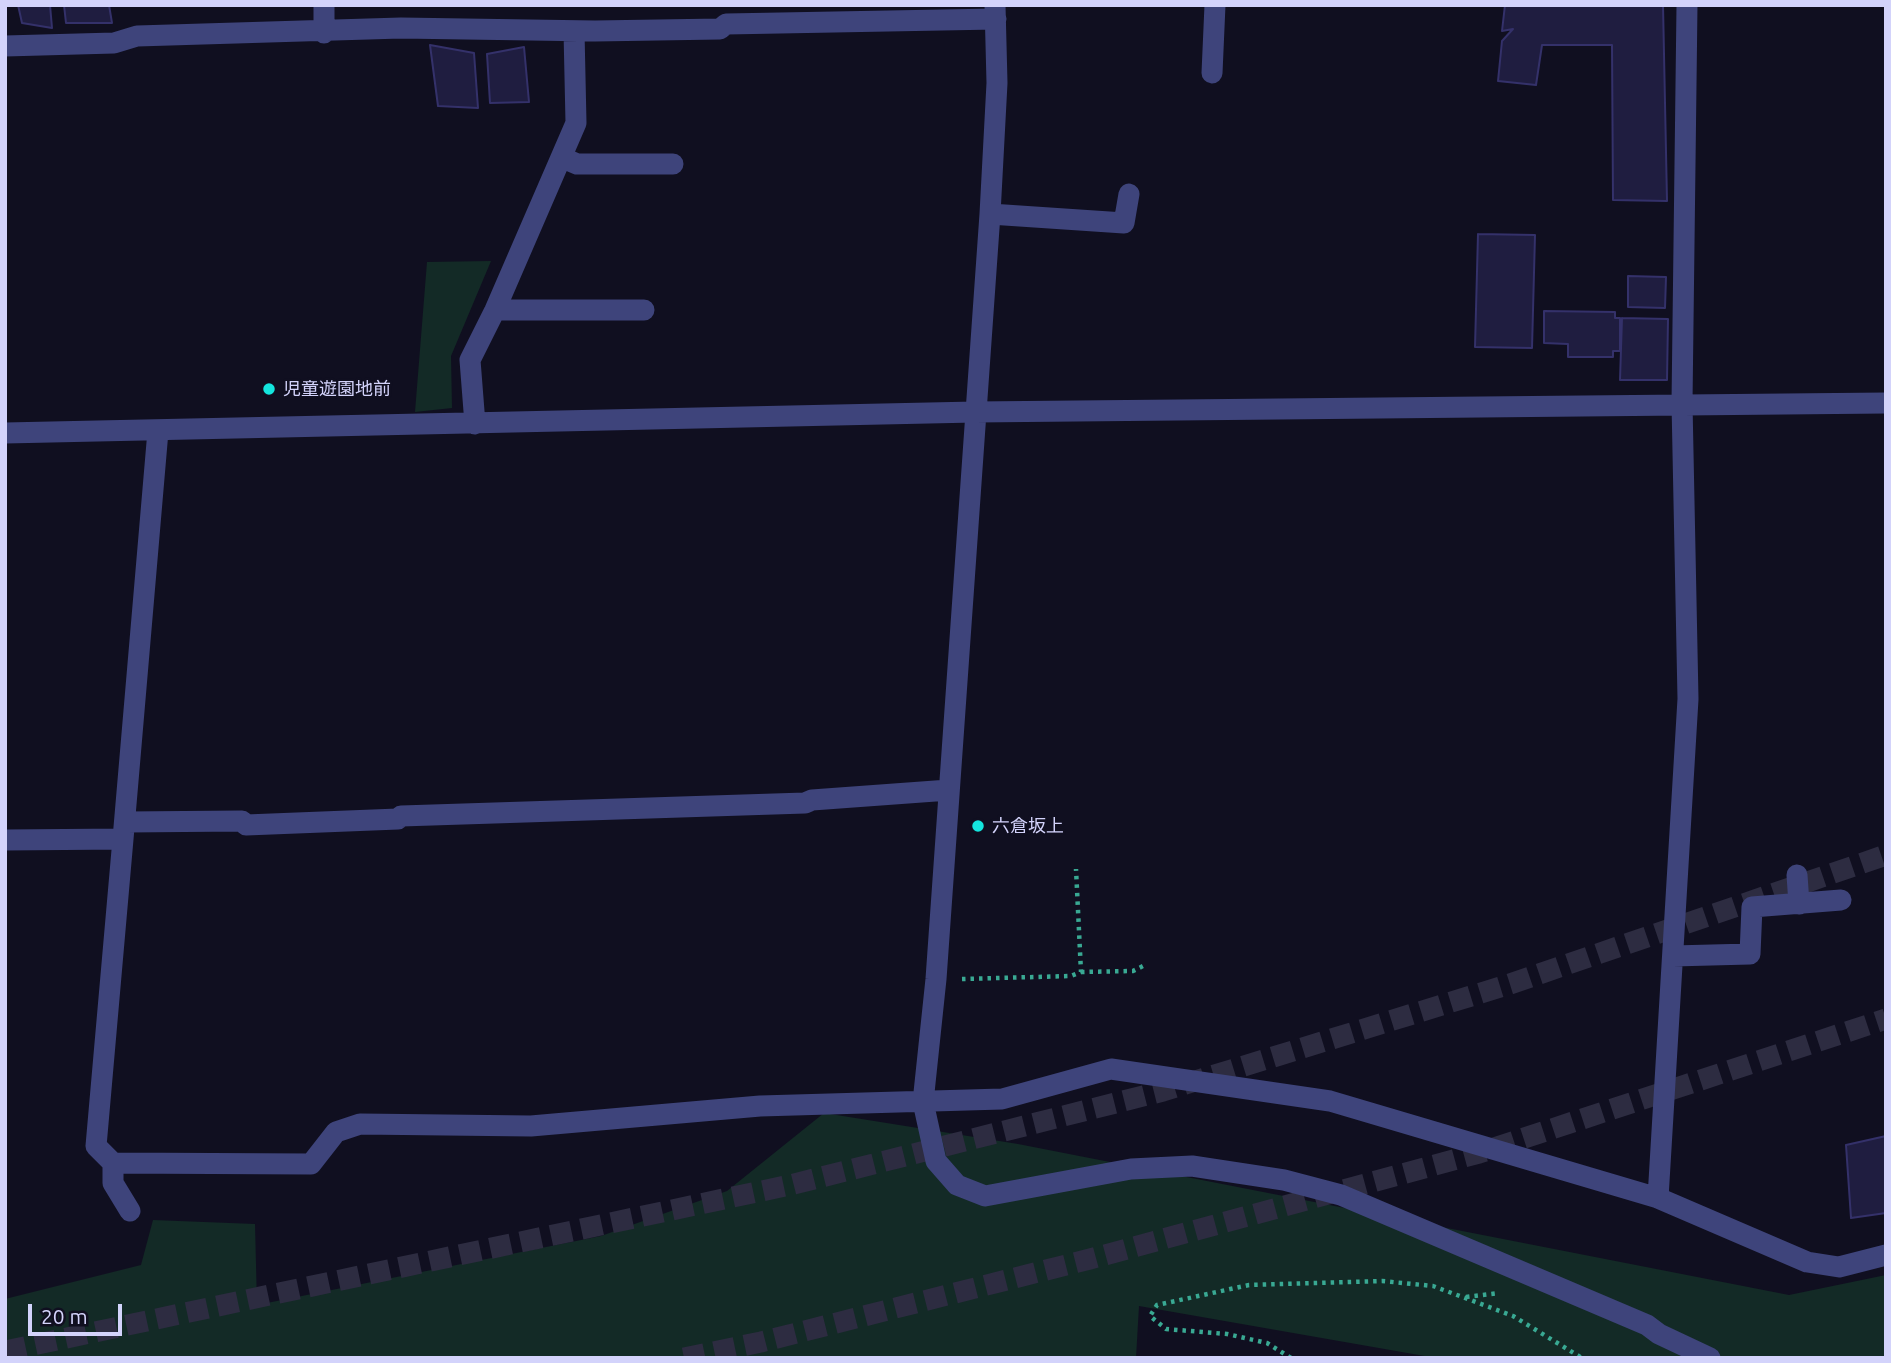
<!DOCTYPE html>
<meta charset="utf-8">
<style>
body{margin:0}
#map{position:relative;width:1891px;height:1363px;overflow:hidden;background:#100f20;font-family:Ubuntu,sans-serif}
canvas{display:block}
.frame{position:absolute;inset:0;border:7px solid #d3d3fb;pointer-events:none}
.scale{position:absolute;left:28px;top:1304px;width:94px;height:32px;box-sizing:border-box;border:4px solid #d3d3fb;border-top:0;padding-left:9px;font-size:21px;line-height:24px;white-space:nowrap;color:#d3d3fb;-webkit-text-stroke:5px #100f20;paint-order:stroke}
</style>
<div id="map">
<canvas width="1891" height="1363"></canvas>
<div class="frame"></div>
<div class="scale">20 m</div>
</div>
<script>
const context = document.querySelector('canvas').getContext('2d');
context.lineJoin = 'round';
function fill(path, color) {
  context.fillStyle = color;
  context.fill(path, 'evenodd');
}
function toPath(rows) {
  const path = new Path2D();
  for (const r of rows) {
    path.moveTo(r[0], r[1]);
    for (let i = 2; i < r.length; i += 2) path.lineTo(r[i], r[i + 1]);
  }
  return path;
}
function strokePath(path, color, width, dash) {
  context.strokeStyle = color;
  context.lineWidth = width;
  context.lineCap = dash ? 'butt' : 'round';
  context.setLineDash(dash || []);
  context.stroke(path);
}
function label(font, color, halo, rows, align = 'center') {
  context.font = font + ' Ubuntu,"Noto Sans JP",sans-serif';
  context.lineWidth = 5;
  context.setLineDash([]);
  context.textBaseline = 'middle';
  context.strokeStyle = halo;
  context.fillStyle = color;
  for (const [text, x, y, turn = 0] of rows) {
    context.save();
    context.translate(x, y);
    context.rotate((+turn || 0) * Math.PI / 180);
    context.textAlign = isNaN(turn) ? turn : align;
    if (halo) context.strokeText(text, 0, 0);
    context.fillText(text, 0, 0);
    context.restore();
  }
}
fill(toPath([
 [491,261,451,356,452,408,415,412,427,262],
 [824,1113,1018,1144,1789,1295,1886,1275,1886,1358,1436,1358,1139,1306,1136,1358,5,1358,5,1299,141,1265,153,1220,255,1224,257,1305,601,1236,727,1191]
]), '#132a26');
const building = toPath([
 [18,5,50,5,52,28,22,23,18,5],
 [64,5,109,5,112,23,66,23,64,5],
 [1505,5,1663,5,1667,201,1613,200,1612,45,1542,45,1536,85,1498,81,1502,41,1513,29,1502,31,1505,5],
 [430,45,474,53,478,108,438,106,430,45],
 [524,47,529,102,490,103,487,54,524,47],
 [1478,234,1535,235,1532,348,1475,347,1478,234],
 [1628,276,1666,277,1665,308,1628,307,1628,276],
 [1544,311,1615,312,1615,318,1620,318,1620,351,1613,351,1613,357,1568,357,1568,344,1544,343,1544,311],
 [1622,318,1668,319,1667,380,1620,380,1622,318],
 [1886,1136,1886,1213,1851,1218,1846,1145,1886,1136]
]);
fill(building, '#1f1d40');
strokePath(building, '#34316a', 2);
strokePath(toPath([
 [5,1351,790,1185,1163,1091,1510,984,1886,855],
 [684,1358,761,1342,1090,1259,1479,1153,1886,1019]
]), '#2d2c41', 21, [21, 10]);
strokePath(toPath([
 [1081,972,1133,971,1143,966],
 [962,979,1071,976,1081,972,1076,869],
 [1466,1297,1499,1293],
 [1291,1358,1267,1343,1227,1334,1166,1329,1150,1316,1157,1305,1249,1285,1382,1281,1433,1286,1513,1316,1582,1358]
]), '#39a993', 4.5, [3.5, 5]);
strokePath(toPath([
 [324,5,324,33],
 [995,5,997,83,990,214,936,979,923,1102,936,1161,957,1185,985,1196,1131,1169,1192,1166,1284,1180,1341,1195,1647,1325,1659,1334,1710,1358],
 [5,46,114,43,137,36,401,28,595,31,720,29,726,24,996,19],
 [1212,73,1215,5],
 [563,158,577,164,673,164],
 [990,214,1124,223,1129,194],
 [495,310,644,310],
 [475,424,470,360,495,310,576,123,574,31],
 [5,433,975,412,1886,403],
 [126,822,242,821,246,825,398,819,401,816,805,803,812,800,949,790],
 [123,839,96,1146,113,1163,311,1164,336,1132,360,1124,531,1126,760,1106,1002,1099,1111,1069,1330,1101,1658,1198,1807,1262,1839,1267,1886,1255],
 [5,840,123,839,158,431],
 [1797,875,1799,904],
 [1673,956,1750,954,1752,907,1841,900],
 [113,1163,113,1183,130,1211],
 [1658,1198,1688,699,1682,403,1687,5]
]), '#3e447b', 21);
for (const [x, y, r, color] of [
 [269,389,7,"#14e5de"],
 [978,826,7,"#14e5de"]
]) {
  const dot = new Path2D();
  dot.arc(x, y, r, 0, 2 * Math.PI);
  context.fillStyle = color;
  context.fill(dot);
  strokePath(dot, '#100f20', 2.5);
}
label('18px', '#d3d3fb', '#100f20', [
 ["児童遊園地前",283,389],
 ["六倉坂上",992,826]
], 'left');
</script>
